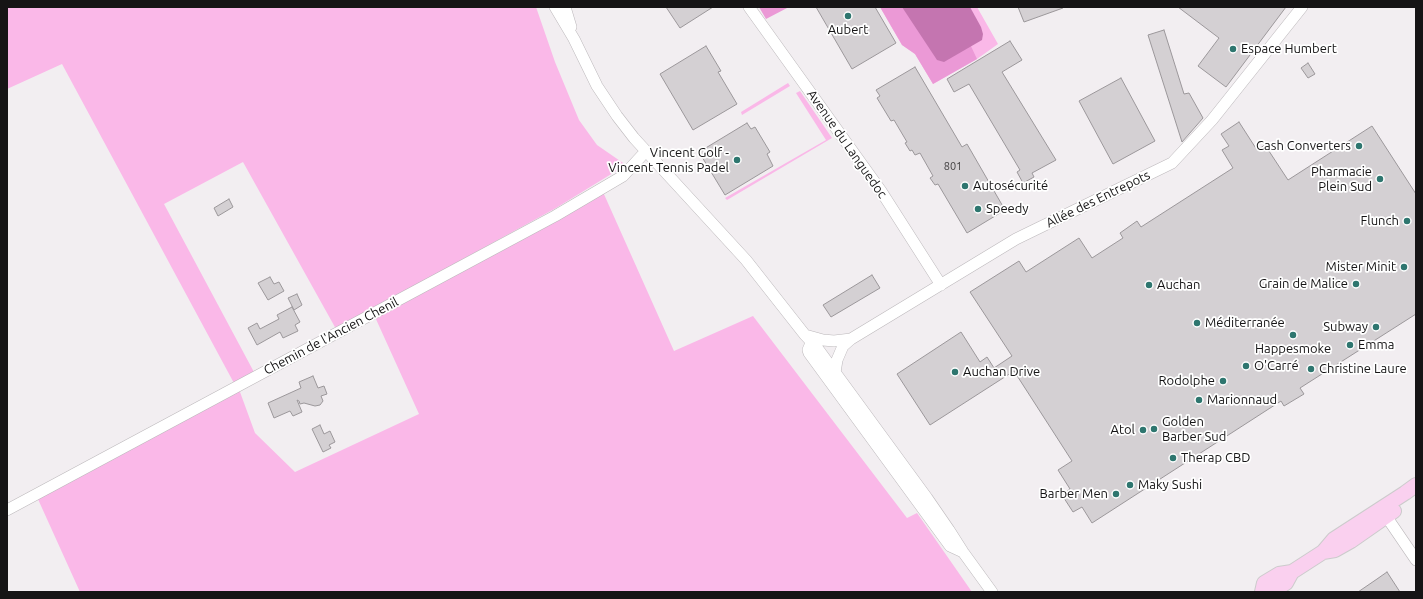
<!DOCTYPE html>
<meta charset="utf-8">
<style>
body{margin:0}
#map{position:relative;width:1423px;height:599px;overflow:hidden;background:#f2eef1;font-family:Ubuntu,sans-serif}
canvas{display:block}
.frame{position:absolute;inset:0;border:8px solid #151415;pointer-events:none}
</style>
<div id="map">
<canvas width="1423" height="599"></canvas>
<div class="frame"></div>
</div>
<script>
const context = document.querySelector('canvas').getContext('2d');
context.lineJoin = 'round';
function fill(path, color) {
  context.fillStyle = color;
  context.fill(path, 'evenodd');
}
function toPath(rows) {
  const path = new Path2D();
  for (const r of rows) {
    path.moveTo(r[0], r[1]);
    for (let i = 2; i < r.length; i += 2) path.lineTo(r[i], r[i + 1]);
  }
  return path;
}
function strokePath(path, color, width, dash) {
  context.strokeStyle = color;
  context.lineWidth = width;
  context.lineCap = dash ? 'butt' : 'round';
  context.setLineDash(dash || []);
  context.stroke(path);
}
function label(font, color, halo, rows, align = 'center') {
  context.font = font + ' Ubuntu,sans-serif';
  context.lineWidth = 3.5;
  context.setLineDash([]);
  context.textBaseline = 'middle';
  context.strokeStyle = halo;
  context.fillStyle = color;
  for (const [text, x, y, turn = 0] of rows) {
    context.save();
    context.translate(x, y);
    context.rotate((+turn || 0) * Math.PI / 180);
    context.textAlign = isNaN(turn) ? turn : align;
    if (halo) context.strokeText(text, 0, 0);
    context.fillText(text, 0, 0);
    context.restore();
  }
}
fill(toPath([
 [7,7,536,7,555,62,579,120,597,145,626,165,556,208,336,329,243,162,164,204,255,374,235,385,240,392,255,433,295,472,419,414,375,317,603,192,674,351,753,316,907,518,917,513,972,592,80,592,37,497,235,385,62,64,7,89],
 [880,7,977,7,998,44,977,59,933,84,915,54,902,45],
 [788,83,790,86,742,115,741,112],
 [800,91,832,138,727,200,725,198,826,140,796,93]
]), '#fab8e8');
fill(toPath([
 [759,7,789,7,766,19],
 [880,7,909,7,969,42,977,59,933,84,915,54,902,45]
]), '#eb99d6');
fill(toPath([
 [902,7,970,7,981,27,983,34,982,40,944,62,937,60]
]), '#c475b0');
const building = toPath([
 [666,7,713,7,680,28,666,7],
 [816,7,875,7,896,43,852,69,816,7],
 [1018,7,1063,7,1063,8,1024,22,1018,7],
 [1178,7,1286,7,1226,87,1198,66,1219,38,1178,7],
 [1164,30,1184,94,1189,93,1203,118,1182,142,1148,35,1164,30],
 [1010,41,1022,60,1002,72,1056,160,1032,173,1034,177,1023,183,1017,172,1020,170,969,84,954,92,947,79,1010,41],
 [706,46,721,71,718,72,737,104,693,130,660,74,706,46],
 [1308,63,1315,74,1308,78,1301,68,1308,63],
 [915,67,962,147,967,144,1005,210,967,233,938,184,935,185,930,178,933,176,920,153,915,155,912,150,910,151,905,143,907,142,894,120,891,121,877,98,880,96,876,90,915,67],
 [1121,78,1155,141,1113,164,1079,101,1121,78],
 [1239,122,1257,150,1265,145,1288,180,1372,126,1416,194,1416,314,1300,388,1304,394,1284,406,1281,401,1092,523,1082,507,1073,512,1062,495,1070,489,1058,470,1072,461,1014,371,930,425,897,374,961,332,980,362,987,357,994,368,1012,356,970,292,1019,261,1026,272,1079,238,1092,258,1123,238,1120,233,1137,221,1141,227,1233,168,1222,150,1229,146,1221,134,1239,122],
 [747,123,751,129,755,127,770,152,767,154,773,166,725,195,699,152,747,123],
 [229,199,233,207,218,216,214,208,229,199],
 [872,275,880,288,831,317,823,305,872,275],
 [270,277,274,284,279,282,284,291,268,300,258,283,270,277],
 [297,294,302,305,294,310,288,298,297,294],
 [292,307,300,322,295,325,298,331,283,338,280,332,257,345,248,328,257,323,260,329,279,319,277,315,292,307],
 [313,376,318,388,324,386,327,394,321,396,323,401,320,405,315,406,304,403,300,404,299,401,297,400,302,412,293,416,290,411,274,418,268,403,301,388,299,382,313,376],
 [320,425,324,434,330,431,335,442,329,445,331,448,323,452,312,429,320,425],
 [1387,572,1400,592,1358,592,1377,579,1387,572]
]);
fill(building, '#d4d0d3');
strokePath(building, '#9b979a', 1);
const minor = toPath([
 [555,7,574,39,597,86,617,116,634,138,746,260,805,335,818,349,927,498,949,530,963,552,992,592],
 [565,7,571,27],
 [749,7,881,191,941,285],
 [805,335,823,340,834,341,851,339],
 [811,343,808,350,809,353,950,546,963,552],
 [835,373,837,360,843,346,851,339,1016,239,1172,163,1212,120,1302,7],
 [7,510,555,216,623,176,646,151],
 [1386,516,1416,560]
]);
const major = toPath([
 [1323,552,1335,550,1351,541,1394,511],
 [1262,592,1264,583,1279,574,1292,572,1323,552,1334,539,1405,493,1416,485],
 [1271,592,1286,583,1292,572]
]);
strokePath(minor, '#bcb8bb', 12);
strokePath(major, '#cccbcc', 16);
strokePath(minor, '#fff', 11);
strokePath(major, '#fad0ef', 14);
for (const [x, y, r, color] of [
 [848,16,4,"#2e766f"],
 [1233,49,4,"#2e766f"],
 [1359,146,4,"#2e766f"],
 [737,160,4,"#2e766f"],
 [1380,179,4,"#2e766f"],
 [965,186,4,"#2e766f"],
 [978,209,4,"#2e766f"],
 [1407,221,4,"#2e766f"],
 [1404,267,4,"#2e766f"],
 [1356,284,4,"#2e766f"],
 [1149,285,4,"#2e766f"],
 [1197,323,4,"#2e766f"],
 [1376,327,4,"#2e766f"],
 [1293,335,4,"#2e766f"],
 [1350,345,4,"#2e766f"],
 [1246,366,4,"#2e766f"],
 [1311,369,4,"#2e766f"],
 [955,372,4,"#2e766f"],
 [1223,381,4,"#2e766f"],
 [1199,400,4,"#2e766f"],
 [1154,429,4,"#2e766f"],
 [1143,430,4,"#2e766f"],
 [1173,458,4,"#2e766f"],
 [1130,485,4,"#2e766f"],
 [1116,494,4,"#2e766f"]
]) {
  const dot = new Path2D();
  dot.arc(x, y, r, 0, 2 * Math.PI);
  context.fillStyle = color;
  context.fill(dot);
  strokePath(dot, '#fff', 1.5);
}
label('11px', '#454344', null, [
 ["801",953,166]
]);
label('13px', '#151415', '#fff', [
 ["Aubert",848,30,"center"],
 ["Espace Humbert",1241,49],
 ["Cash Converters",1351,146,"right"],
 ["Vincent Golf -",729,153,"right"],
 ["Vincent Tennis Padel",729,168,"right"],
 ["Pharmacie",1372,172,"right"],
 ["Plein Sud",1372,187,"right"],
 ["Autosécurité",973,186],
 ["Speedy",986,209],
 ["Flunch",1399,221,"right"],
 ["Mister Minit",1396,267,"right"],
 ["Grain de Malice",1348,284,"right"],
 ["Auchan",1157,285],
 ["Méditerranée",1205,323],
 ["Subway",1368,327,"right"],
 ["Emma",1358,345],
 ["Happesmoke",1293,349,"center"],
 ["O'Carré",1254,366],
 ["Christine Laure",1319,369],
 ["Auchan Drive",963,372],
 ["Rodolphe",1215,381,"right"],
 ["Marionnaud",1207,400],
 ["Golden",1162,422],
 ["Barber Sud",1162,437],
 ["Atol",1135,430,"right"],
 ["Therap CBD",1181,458],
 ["Maky Sushi",1138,485],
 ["Barber Men",1108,494,"right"]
], 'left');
label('13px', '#151415', '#fff', [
 ["Avenue du Languedoc",847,144,55],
 ["Allée des Entrepots",1098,199,-26],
 ["Chemin de l'Ancien Chenil",331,336,-28]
]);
</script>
